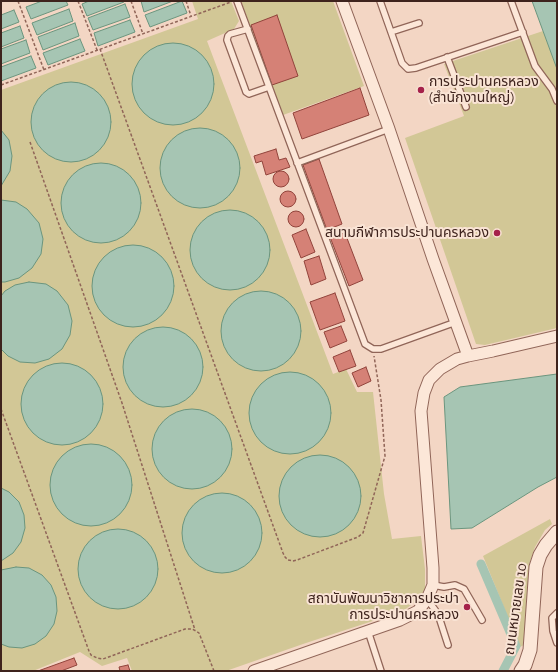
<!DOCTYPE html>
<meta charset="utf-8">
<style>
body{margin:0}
#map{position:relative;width:558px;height:672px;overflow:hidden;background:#f3d6c4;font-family:"Zilla Slab",serif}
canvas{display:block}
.frame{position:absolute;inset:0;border:2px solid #3e231d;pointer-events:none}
</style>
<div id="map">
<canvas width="558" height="672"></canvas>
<div class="frame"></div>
</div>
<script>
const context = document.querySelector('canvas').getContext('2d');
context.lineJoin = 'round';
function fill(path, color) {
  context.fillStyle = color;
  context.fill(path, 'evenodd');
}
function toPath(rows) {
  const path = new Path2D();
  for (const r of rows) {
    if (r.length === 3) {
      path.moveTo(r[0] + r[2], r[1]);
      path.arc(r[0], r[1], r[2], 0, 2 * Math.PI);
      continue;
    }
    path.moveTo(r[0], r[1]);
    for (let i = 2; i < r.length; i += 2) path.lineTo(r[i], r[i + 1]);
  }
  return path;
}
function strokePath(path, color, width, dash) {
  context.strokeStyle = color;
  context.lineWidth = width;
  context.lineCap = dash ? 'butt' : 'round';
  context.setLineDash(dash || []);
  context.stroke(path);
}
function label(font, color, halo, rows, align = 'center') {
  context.font = font + ' "Zilla Slab","Noto Sans Thai",serif';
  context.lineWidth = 4;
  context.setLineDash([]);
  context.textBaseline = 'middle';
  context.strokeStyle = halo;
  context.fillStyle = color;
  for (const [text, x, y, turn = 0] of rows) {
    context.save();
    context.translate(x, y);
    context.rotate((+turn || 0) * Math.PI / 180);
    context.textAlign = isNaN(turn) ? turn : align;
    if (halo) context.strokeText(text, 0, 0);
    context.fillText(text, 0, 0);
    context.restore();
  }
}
fill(toPath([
 [192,1,231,1,239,21,234,29,207,41,333,374,346,369,357,392,373,392,384,494,392,539,421,536,425,569,425,589,419,599,403,611,303,644,226,671,132,671,127,658,102,666,80,652,33,671,1,671,1,90,198,19],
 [241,1,333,1,364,86,283,115],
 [543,31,557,69,557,328,485,345,476,344,405,138,464,116,444,64],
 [550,519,552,524,545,530,535,547,529,565,524,645,520,647,483,556]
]), '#d2c796');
const water = toPath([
 [42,1,66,1,68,5,31,19,26,7,42,1],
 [89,1,123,1,124,2,87,16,82,4,89,1],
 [141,1,173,1,144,12,141,1],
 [182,1,187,13,150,27,145,15,182,1],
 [532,1,557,1,557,69,543,31,532,1],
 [125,4,130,17,93,30,88,18,125,4],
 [69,9,73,21,37,35,32,23,69,9],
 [14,10,19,22,1,29,1,15,14,10],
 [130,20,135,32,98,46,94,33,130,20],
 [75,23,79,36,43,50,38,37,75,23],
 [20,26,24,38,1,47,1,33,20,26],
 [80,39,85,51,48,65,43,53,80,39],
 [26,40,30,53,1,64,1,49,26,40],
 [173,84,41],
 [31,56,36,68,1,81,1,67,31,56],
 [71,122,40],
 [200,168,40],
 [1,130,9,140,12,156,10,171,1,186,1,130],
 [101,203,40],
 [1,200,16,202,27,209,39,223,43,239,41,254,32,268,19,278,5,282,1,282,1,200],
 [230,250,40],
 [133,286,41],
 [29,282,46,284,57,291,68,305,72,321,70,335,62,349,49,359,35,363,20,362,8,356,1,349,1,296,5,291,15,285,29,282],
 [261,331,40],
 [163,367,40],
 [62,404,41],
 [290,413,41],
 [557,374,557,477,538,487,472,528,451,529,444,397,460,387,557,374],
 [192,449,40],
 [91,485,41],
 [320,496,41],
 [1,488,9,492,19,502,24,515,25,528,21,542,13,553,1,561,1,488],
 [222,533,40],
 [118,569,40],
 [16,567,29,568,42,575,51,585,56,597,57,611,54,624,46,636,35,644,22,648,9,647,1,644,1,570,16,567]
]);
fill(water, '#a6c5b3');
strokePath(water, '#6b957e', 1);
strokePath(toPath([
 [481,564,516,646,503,671]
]), '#a6c5b3', 9);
const building = toPath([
 [277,15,298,76,272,85,251,25,277,15],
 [360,88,369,115,302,139,293,113,360,88],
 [276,149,279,160,286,158,290,167,266,175,262,161,256,163,254,156,276,149],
 [319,159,342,224,327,230,303,165,319,159],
 [281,179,8],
 [288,199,8],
 [296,219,8],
 [306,229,315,252,301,258,292,235,306,229],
 [338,229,341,234,345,233,363,280,349,286,330,237,333,236,331,232,338,229],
 [319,256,326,279,311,285,304,261,319,256],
 [335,293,345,321,320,330,310,302,335,293],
 [341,326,347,341,330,348,324,332,341,326],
 [350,350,356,366,339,372,333,357,350,350],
 [366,367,371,381,358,387,352,373,366,367],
 [74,658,77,665,61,671,38,671,74,658],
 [128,665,130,671,120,671,119,667,128,665]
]);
fill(building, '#d58176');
strokePath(building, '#91433b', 1);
const service = toPath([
 [237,1,365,344,373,349,381,349,456,322],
 [380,1,402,63,408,69,416,68,523,32],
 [511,1,535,66,552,89,557,101],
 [248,29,230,34,228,36,227,40,245,89,246,92,249,94,269,87],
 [391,32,419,23],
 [447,57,466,107],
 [297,163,389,129],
 [433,585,444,587,455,585,464,589,482,620],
 [427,599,438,614,448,645],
 [557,613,552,618,553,631,557,643],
 [368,631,381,671]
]);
const minor = toPath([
 [342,1,389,129,433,259,468,356],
 [254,671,400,620,418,611,427,599,433,585,433,568,421,411,424,393,429,380,440,369,457,359,468,356,493,351,557,336]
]);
const tertiary = toPath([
 [521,671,525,665,530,650,536,567,540,555,546,545,557,532]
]);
strokePath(service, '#906558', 8);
strokePath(minor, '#906558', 13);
strokePath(tertiary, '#906558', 15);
strokePath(toPath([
 [18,1,44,70],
 [78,1,97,50],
 [131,1,143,34],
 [186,1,191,16],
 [100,49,283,553,285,557,288,560,293,561,297,560,358,537,363,533,385,456,381,400,374,356],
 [1,85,231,2],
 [30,142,122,403,195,630],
 [1,409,89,651,91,655,97,658,103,659,185,629,192,629,196,631,199,633,214,671]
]), '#906558', 1.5, [3, 2]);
strokePath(service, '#fce7d8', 5.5);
strokePath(minor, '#fce7d8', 11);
strokePath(tertiary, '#fce7d8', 13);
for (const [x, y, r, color] of [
 [421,90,4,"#a5214a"],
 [497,233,4,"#a5214a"],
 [467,607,4,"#a5214a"]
]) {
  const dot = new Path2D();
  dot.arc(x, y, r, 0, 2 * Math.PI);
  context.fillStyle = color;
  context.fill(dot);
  strokePath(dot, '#f9e3d4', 1.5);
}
label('14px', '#3e231d', '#f9e3d4', [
 ["การประปานครหลวง",429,82,"left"],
 ["(สำนักงานใหญ่)",429,98,"left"],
 ["สนามกีฬาการประปานครหลวง",489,233],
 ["สถาบันพัฒนาวิชาการประปา",459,599],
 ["การประปานครหลวง",459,615]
], 'right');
label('14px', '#3e231d', '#f9e3d4', [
 ["ถนนหมายเลข 10",516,609,-82]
]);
</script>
